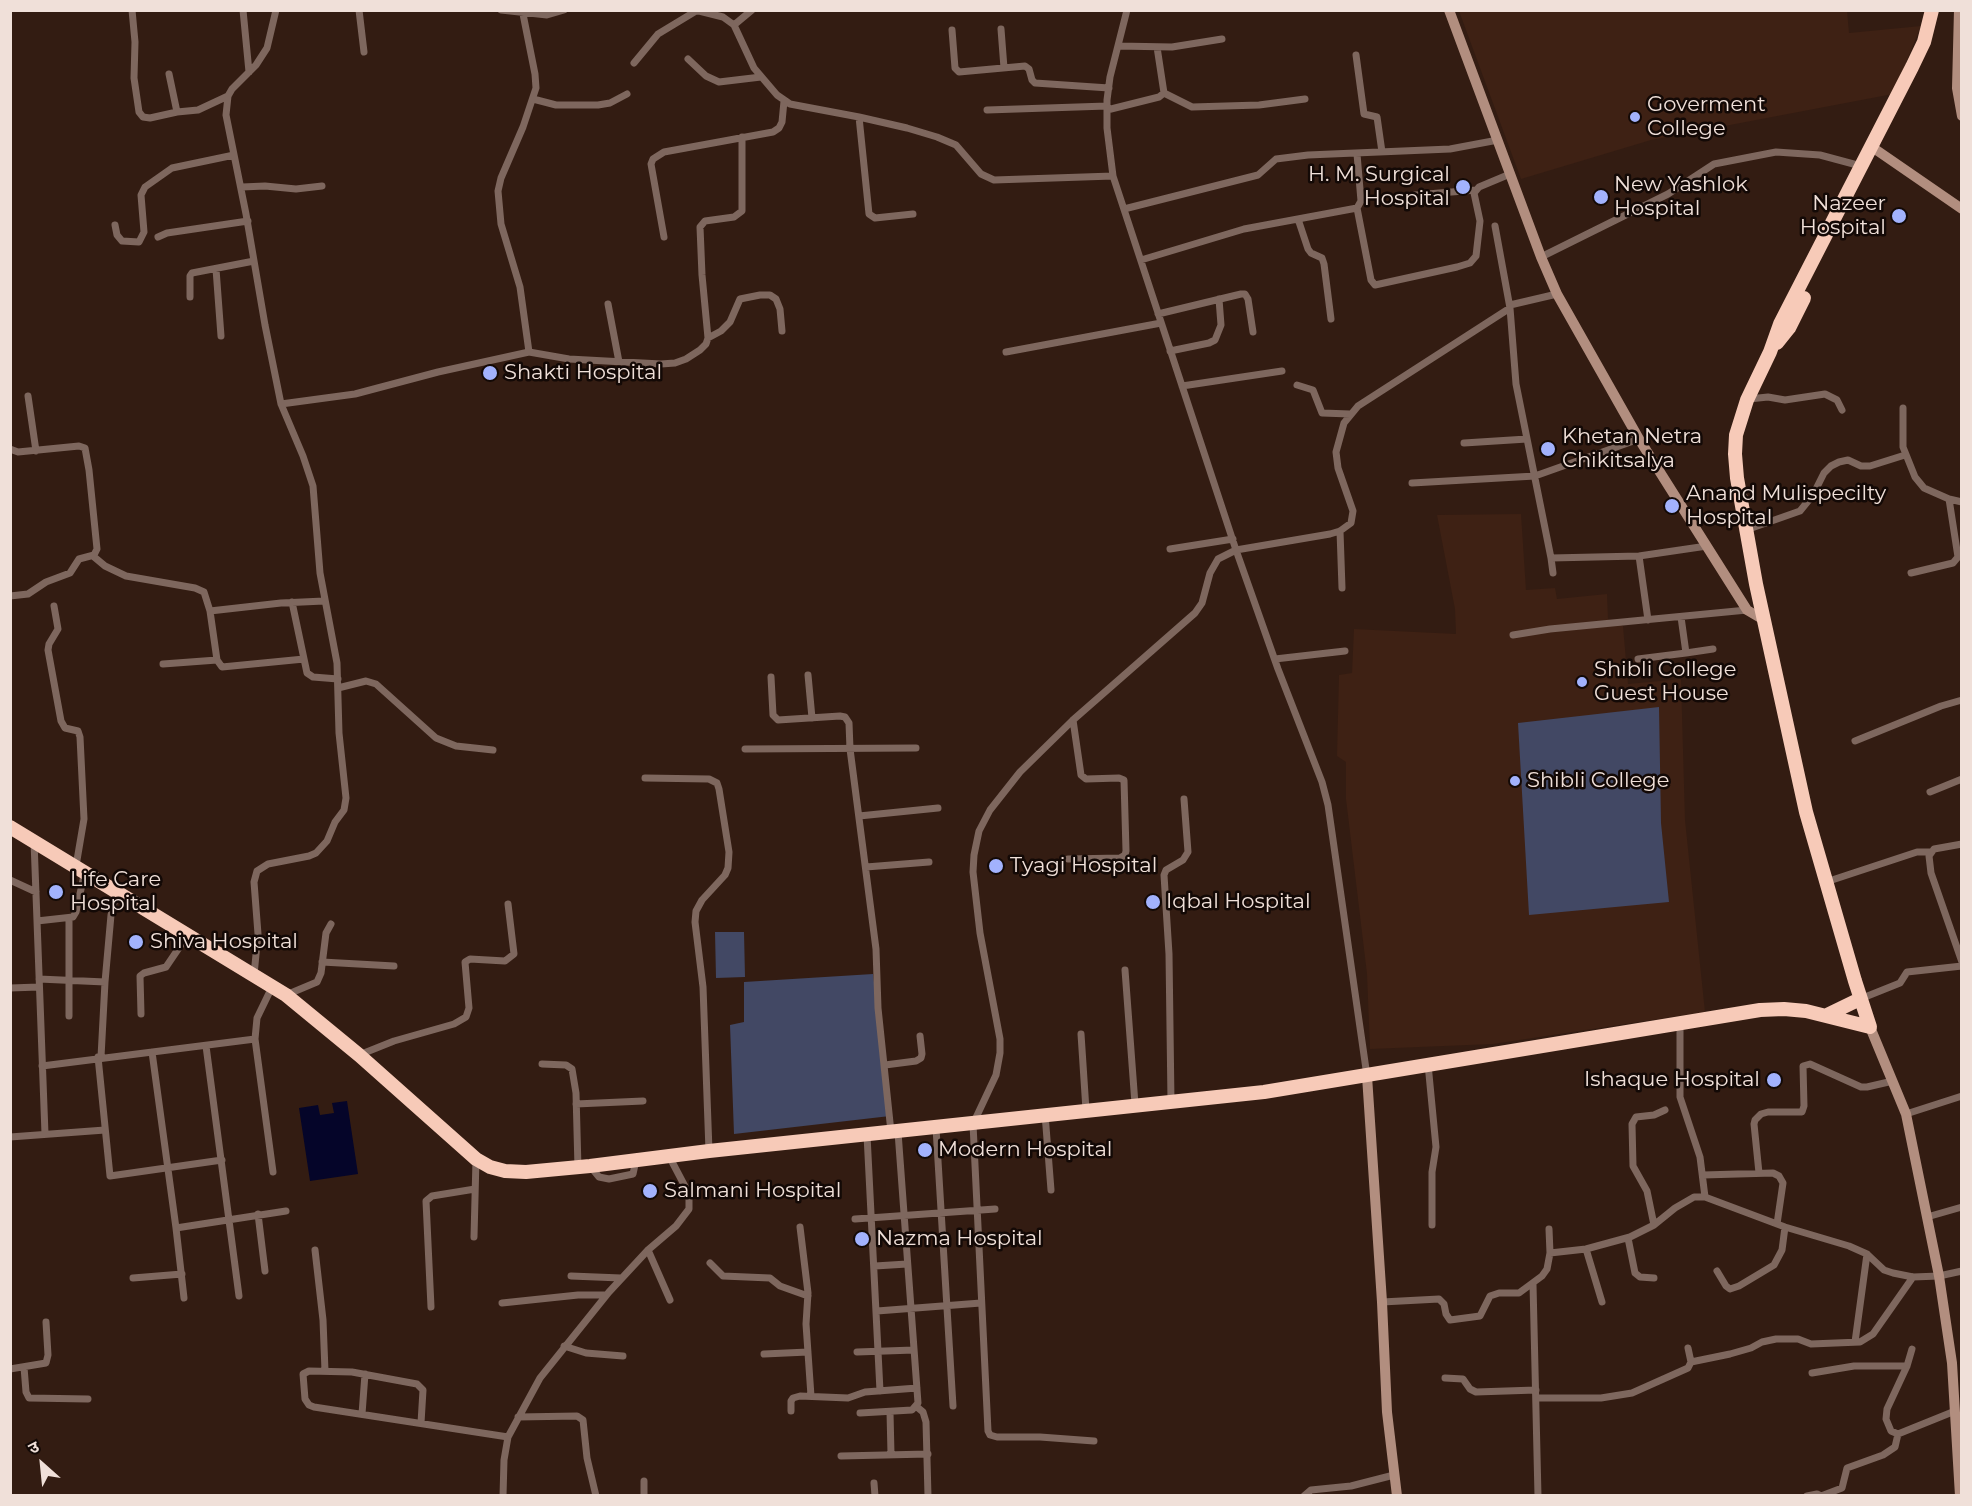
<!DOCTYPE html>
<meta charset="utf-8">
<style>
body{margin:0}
#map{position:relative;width:1972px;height:1506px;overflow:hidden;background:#331c12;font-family:Montserrat,"Noto Sans Devanagari",sans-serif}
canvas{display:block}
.frame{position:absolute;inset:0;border:12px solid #f0e0d9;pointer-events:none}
.north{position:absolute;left:12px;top:1434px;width:60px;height:60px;-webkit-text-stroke:4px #130906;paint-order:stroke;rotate:333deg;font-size:16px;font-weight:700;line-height:24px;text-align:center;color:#f0e0d9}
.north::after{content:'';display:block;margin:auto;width:21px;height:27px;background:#f0e0d9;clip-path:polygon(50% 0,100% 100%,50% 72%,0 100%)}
</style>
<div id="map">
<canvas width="1972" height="1506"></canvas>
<div class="frame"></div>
<div class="north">उ</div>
</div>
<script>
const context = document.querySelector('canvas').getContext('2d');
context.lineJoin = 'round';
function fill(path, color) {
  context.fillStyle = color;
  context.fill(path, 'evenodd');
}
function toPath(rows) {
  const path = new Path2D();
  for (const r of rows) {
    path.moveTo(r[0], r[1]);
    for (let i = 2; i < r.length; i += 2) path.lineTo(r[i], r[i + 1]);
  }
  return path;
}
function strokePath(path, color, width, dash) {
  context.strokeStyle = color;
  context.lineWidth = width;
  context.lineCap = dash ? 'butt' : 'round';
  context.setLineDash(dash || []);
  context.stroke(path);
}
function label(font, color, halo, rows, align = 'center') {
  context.font = font + ' Montserrat,sans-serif';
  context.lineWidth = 5;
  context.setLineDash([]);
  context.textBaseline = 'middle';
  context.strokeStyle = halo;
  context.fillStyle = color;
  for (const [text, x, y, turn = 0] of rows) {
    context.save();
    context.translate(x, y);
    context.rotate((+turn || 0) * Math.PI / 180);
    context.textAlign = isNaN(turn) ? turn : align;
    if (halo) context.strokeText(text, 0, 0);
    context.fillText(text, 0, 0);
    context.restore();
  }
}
fill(toPath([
 [1847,10,1849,33,1921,26,1893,94,1651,140,1521,179,1459,11],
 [1521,514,1526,590,1555,588,1557,599,1607,594,1608,619,1623,626,1628,684,1681,679,1685,820,1705,1012,1493,1044,1370,1049,1367,974,1346,799,1346,762,1337,756,1339,675,1352,673,1354,629,1456,634,1455,609,1437,515]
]), '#3e2114');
fill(toPath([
 [1659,707,1661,823,1669,902,1529,915,1518,723],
 [715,932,744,932,745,977,716,978],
 [873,974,890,1116,734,1134,730,1025,744,1022,744,982]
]), '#424864');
fill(toPath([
 [347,1101,358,1174,310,1181,299,1108,318,1105,320,1115,334,1113,332,1103]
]), '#050529');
strokePath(toPath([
 [132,10,135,42,134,78,139,112,143,117,150,118,177,112,198,110,228,96],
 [243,10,249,72],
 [359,10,364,52],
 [501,10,547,15,564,10],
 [695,10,723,17,734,25,754,68,777,95,790,104,859,117,907,128,937,137,956,145,981,174,994,180,1113,176],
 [1127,10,1110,77,1107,100,1107,128,1113,176,1236,550,1278,669,1322,782,1328,805,1367,1076],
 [523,14,535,74,536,88,523,127,501,178,498,191,501,224,520,287,529,352],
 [734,25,752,10],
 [1001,29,1004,68],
 [952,30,955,68,959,72,1025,66,1029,69,1032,80,1035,83,1109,88],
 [1118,46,1172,47,1222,39],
 [1356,55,1364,114,1377,117,1382,152],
 [688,59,706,76,719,82,761,77],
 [634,63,658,34,696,11],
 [169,74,177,112],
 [1164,93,1192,107,1259,105,1305,99],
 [533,99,556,105,598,105,610,103,627,94],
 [987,110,1107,106],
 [1107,110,1159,97,1164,93,1157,47],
 [859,117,869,214,875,218,913,214],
 [242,187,265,186,296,189,322,186],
 [1415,195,1476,190],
 [1357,208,1371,280,1375,285,1457,267,1470,263,1476,256,1480,221,1474,193,1479,187,1510,174],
 [1124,209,1258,175,1276,159,1308,155,1450,149,1498,140],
 [1298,219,1308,249,1311,253,1322,258,1324,264,1331,319],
 [115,225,117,235,122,241,139,242,144,232,141,195,145,187,172,168,234,155],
 [1495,226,1510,308,1516,384,1551,558],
 [158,237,167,233,248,221],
 [664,237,651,164,653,159,664,152,773,132,779,128,782,122,784,101],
 [1541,257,1668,194,1714,164,1776,152,1820,155,1861,166],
 [1141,260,1244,229,1357,208,1361,201,1357,154],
 [216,269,221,336],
 [190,297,190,276,192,273,254,261],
 [608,304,619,362],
 [1158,314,1241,294,1245,294,1248,299,1253,332],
 [708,338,721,331,730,322,740,299,760,295,770,295,776,299,780,309,782,331],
 [1170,351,1209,343,1215,340,1221,325,1219,299],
 [1006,352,1161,323],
 [1297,385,1313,390,1322,413,1350,414],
 [1182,386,1282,371],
 [28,396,36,451],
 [1749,399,1768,397,1785,400,1825,394,1837,400,1842,410],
 [281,404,355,394,438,372,529,352,569,359,661,364,675,363,686,359,700,350,706,344,708,338,702,275,700,227,705,221,734,217,742,211,742,137],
 [1903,408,1903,447,1915,477,1924,488,1949,499,1962,502],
 [1464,443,1527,439],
 [10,449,18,452,79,446,85,448,89,470,97,549,94,555,79,559,70,573,46,582,28,594,10,596],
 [1412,483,1535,476,1639,439],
 [1746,530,1800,511,1813,495,1824,473,1831,466,1839,462,1848,460,1861,466,1870,466,1905,455],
 [1340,531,1342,588],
 [1170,549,1233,539],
 [93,556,105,566,126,576,195,588,204,592,210,611,217,660,222,667,304,659],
 [1639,556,1648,620],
 [1553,573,1551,558,1639,556,1707,546],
 [1911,573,1953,563,1958,557,1949,499],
 [292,602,307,673,313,677,338,679],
 [54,606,58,629,49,644,48,650,61,721,65,728,78,731,80,737,84,819,76,866],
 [210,611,281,603,324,601],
 [1513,635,1550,629,1747,610],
 [1686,653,1713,649],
 [1275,659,1345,651],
 [1638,659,1686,653,1681,617],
 [163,664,217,660],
 [808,675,812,718],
 [771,677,773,715,778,720,840,716,845,717,849,723,850,749,876,949,878,1008,891,1132],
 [338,688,366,681,376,684,436,738,456,746,493,750],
 [1855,741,1941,706,1962,700],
 [745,749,916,748],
 [645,778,709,779,717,783,719,789,729,852,728,868,725,875,702,900,696,911,695,922,703,987,709,1151],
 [1930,792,1962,779],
 [859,816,938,808],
 [34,841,45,1134],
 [1962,844,1934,849,1929,856,1931,873,1962,962],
 [1068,859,1120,858,1125,855,1126,851,1124,780,1119,778,1086,779,1081,775,1073,720],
 [866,867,929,862],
 [10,880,36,892],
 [1826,882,1917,852,1931,852],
 [69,918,69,1016],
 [37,921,73,917,76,912,85,871],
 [322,962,394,966],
 [1125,970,1135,1104],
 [254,975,258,934,254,882,257,871,268,864,309,856,316,853,327,841,335,822,344,810,346,798,339,733,337,663,320,573,313,486,303,456,281,404,265,325,246,214,226,115,228,96,232,89,256,65,267,48,276,10],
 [39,979,105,982],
 [272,987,257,1018,255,1039,273,1172],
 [10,988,39,987],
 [286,995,317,982,321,973,326,933,331,924],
 [1860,999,1900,983,1907,972,1962,966],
 [141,1014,140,976,144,973,166,967,187,936],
 [1680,1024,1680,1097,1700,1157,1705,1197],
 [1081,1034,1086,1110],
 [206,1046,239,1296],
 [152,1052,176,1228,286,1211],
 [359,1055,394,1041,454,1024,466,1017,469,1008,465,962,470,959,505,961,514,954,508,904],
 [98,1057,110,1176,222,1160],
 [101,1057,105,982,111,915,117,891],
 [542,1064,566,1065,572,1069,576,1093,578,1168],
 [1428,1064,1436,1147,1432,1172,1432,1225],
 [885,1065,916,1061,921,1058,922,1054,920,1036],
 [42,1066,255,1039],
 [1171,1101,1169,954,1164,875,1166,870,1183,860,1188,852,1184,799],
 [576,1104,643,1101],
 [1045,1114,1051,1190],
 [1906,1114,1962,1096],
 [936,1128,953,1406],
 [867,1135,880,1391],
 [10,1137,105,1130],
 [590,1166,599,1177,609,1179,633,1174,636,1160],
 [1759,1173,1754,1124,1755,1120,1761,1114,1768,1112,1802,1112,1804,1106,1803,1066,1810,1064,1861,1087,1867,1087,1893,1081],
 [1703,1175,1773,1173,1779,1176,1783,1183,1777,1224],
 [258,1214,265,1271],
 [1927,1217,1962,1207],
 [855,1219,995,1209],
 [1654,1225,1647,1191,1633,1166,1632,1124,1636,1117,1654,1115,1665,1110],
 [800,1227,808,1293,806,1324,811,1396],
 [176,1228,184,1298],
 [474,1237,476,1159],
 [1628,1238,1635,1273,1640,1277,1654,1278],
 [1586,1249,1602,1302],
 [315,1250,323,1320,325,1371],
 [648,1250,670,1300],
 [1550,1253,1586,1249,1630,1237,1654,1225,1675,1208,1694,1197,1705,1197,1785,1227,1849,1246,1867,1254,1884,1270,1893,1273,1913,1277,1939,1276,1962,1271],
 [710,1263,723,1276,770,1278,780,1286,808,1296],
 [875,1266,907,1264],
 [1717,1271,1726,1286,1730,1289,1739,1286,1774,1265,1782,1250,1785,1227],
 [571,1276,621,1278],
 [133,1278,182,1274],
 [1533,1284,1538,1496],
 [1382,1302,1439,1299,1444,1304,1446,1314,1450,1320,1480,1316,1490,1296,1499,1293,1519,1293,1542,1276,1547,1269,1550,1253,1549,1229],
 [502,1303,578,1295,606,1295],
 [431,1307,426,1201,432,1196,475,1189],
 [877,1311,981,1303],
 [1855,1342,1867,1254],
 [564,1346,586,1353,623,1356],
 [1912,1349,1907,1366,1887,1409,1886,1419,1891,1431,1898,1434,1955,1411],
 [857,1352,914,1350],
 [764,1354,808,1352],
 [1691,1362,1730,1354,1751,1348,1762,1342,1776,1339,1798,1339,1811,1344,1860,1342,1873,1334,1913,1277],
 [24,1367,26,1392,29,1398,88,1399],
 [10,1369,46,1363,48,1355,46,1322],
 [1812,1373,1854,1366,1907,1366],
 [1445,1378,1463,1379,1470,1389,1476,1392,1536,1390],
 [1537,1398,1601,1398,1632,1393,1688,1368,1691,1362,1688,1348],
 [917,1407,923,1412,926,1422,928,1496],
 [791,1411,791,1401,793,1398,800,1396,848,1398,865,1392,917,1388],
 [890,1412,891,1454],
 [860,1413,912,1410,918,1403,898,1132],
 [362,1414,365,1374],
 [518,1417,577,1416,583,1420,587,1458,596,1496],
 [421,1423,423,1390,417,1384,352,1372,309,1371,303,1374,305,1399,309,1405,314,1407,508,1437],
 [1094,1441,1040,1437,997,1437,990,1435,988,1431,973,1124,996,1075,1000,1053,1000,1039,980,933,973,872,974,855,979,831,990,810,1020,772,1073,720,1195,613,1202,603,1210,573,1218,559,1236,550,1330,534,1340,531,1351,523,1353,511,1338,468,1336,452,1344,423,1358,406,1510,308,1510,305,1557,294],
 [841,1456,928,1454],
 [874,1483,875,1496],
 [503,1496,504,1460,508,1437,540,1378,609,1292,648,1250,676,1226,689,1209,689,1194,669,1156],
 [644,1496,644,1481],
 [1304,1496,1311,1490,1351,1486,1394,1475],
 [1807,1496,1817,1494,1821,1496],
 [1821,1496,1842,1488,1847,1468,1883,1455,1895,1447,1898,1434]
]), '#7e675e', 7);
strokePath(toPath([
 [1449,10,1541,257,1557,294,1639,439,1747,610,1764,620],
 [1959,10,1957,88,1962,116],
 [1872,147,1962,209],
 [1870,1027,1906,1114,1939,1276,1952,1363,1960,1496],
 [1367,1076,1382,1302,1387,1412,1397,1496]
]), '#b28e7f', 10);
strokePath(toPath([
 [1777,343,1789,328,1804,298],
 [10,827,286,995,359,1055,476,1159,490,1167,505,1171,526,1172,590,1166,709,1151,1264,1092,1760,1010,1784,1009,1806,1011,1870,1027],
 [1827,1015,1860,999],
 [1870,1027,1855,981,1806,812,1756,584,1737,478,1735,454,1736,435,1747,400,1770,352,1780,324,1912,67,1924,42,1932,10]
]), '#f7cab8', 14);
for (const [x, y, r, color] of [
 [1635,117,6,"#a2b2fd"],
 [1463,187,8,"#a2b2fd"],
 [1601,197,8,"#a2b2fd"],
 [1899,216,8,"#a2b2fd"],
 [490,373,8,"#a2b2fd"],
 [1548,449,8,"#a2b2fd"],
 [1672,506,8,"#a2b2fd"],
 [1582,682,6,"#a2b2fd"],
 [1515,781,6,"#a2b2fd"],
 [996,866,8,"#a2b2fd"],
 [56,892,8,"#a2b2fd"],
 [1153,902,8,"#a2b2fd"],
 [136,942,8,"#a2b2fd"],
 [1774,1080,8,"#a2b2fd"],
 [925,1150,8,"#a2b2fd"],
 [650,1191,8,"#a2b2fd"],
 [862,1239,8,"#a2b2fd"]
]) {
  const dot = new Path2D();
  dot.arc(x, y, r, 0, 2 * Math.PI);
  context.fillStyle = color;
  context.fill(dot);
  strokePath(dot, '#130906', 2);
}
label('21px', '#f0e0d9', '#130906', [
 ["Goverment",1647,105],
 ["College",1647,129],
 ["H. M. Surgical",1450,175,"right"],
 ["Hospital",1450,199,"right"],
 ["New Yashlok",1614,185],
 ["Hospital",1614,209],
 ["Nazeer",1886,204,"right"],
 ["Hospital",1886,228,"right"],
 ["Shakti Hospital",504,373],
 ["Khetan Netra",1562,437],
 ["Chikitsalya",1562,461],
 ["Anand Mulispecilty",1686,494],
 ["Hospital",1686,518],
 ["Shibli College",1594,670],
 ["Guest House",1594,694],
 ["Shibli College",1527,781],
 ["Tyagi Hospital",1010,866],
 ["Life Care",70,880],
 ["Hospital",70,904],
 ["Iqbal Hospital",1166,902],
 ["Shiva Hospital",150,942],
 ["Ishaque Hospital",1760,1080,"right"],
 ["Modern Hospital",938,1150],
 ["Salmani Hospital",664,1191],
 ["Nazma Hospital",876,1239]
], 'left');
</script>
